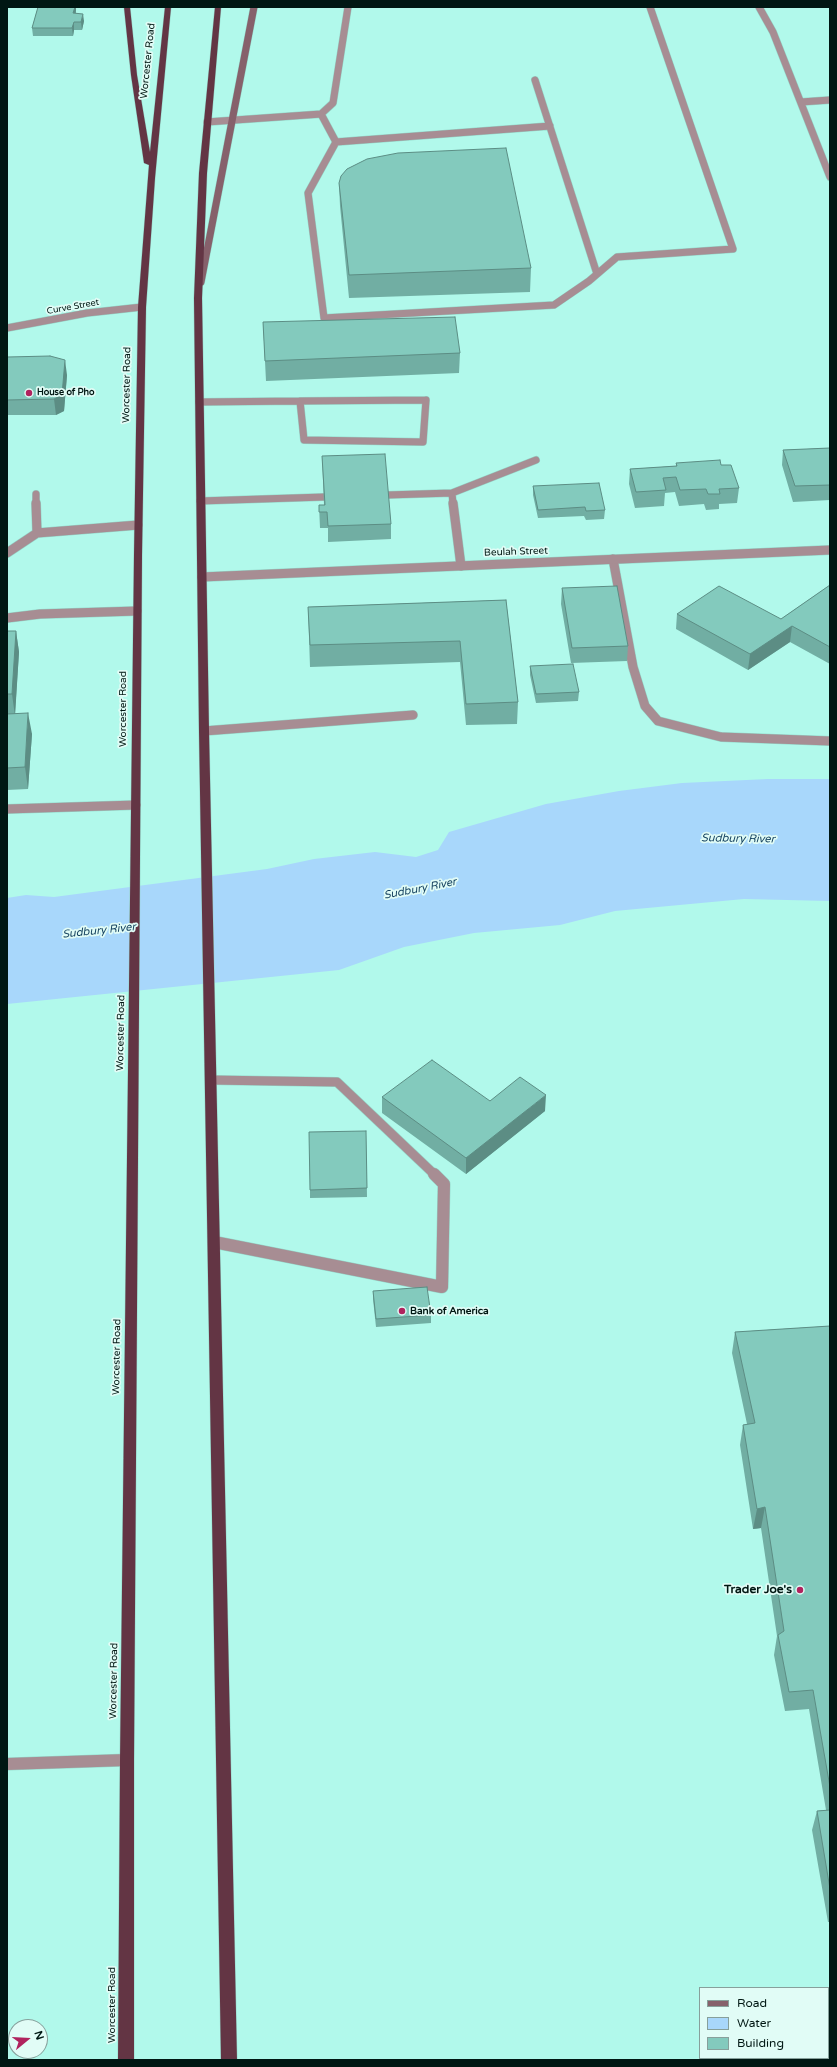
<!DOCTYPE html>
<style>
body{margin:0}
#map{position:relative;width:837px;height:2067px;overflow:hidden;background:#b1f9eb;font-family:"Varela Round",sans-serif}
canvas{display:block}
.frame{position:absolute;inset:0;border:8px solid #001713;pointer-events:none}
.legend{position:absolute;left:699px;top:1987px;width:130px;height:72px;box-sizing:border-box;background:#e1fcf6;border:1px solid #87a09b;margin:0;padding:5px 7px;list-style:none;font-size:12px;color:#001713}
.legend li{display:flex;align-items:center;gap:8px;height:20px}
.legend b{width:20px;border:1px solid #87a09b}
.north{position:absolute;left:8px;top:2019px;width:40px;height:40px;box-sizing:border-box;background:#e1fcf6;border:1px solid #87a09b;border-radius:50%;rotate:72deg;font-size:11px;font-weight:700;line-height:16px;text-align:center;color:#001713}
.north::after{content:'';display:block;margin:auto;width:14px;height:18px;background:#b0235e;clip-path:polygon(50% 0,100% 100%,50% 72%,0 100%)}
</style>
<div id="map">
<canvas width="837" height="2067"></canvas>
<div class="frame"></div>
<ul class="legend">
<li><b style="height:5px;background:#86616b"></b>Road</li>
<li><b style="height:11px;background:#a8d7fb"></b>Water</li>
<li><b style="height:11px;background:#83cabd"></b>Building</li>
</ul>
<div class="north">N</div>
</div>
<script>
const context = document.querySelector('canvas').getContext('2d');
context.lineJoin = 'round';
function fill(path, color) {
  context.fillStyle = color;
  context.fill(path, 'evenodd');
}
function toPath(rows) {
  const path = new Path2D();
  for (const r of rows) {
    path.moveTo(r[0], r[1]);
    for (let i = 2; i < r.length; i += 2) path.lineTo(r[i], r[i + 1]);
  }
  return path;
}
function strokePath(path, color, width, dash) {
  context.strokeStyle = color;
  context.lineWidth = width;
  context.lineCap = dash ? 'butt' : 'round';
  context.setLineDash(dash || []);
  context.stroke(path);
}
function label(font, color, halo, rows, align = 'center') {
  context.font = font + ' "Varela Round",sans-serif';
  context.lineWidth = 3.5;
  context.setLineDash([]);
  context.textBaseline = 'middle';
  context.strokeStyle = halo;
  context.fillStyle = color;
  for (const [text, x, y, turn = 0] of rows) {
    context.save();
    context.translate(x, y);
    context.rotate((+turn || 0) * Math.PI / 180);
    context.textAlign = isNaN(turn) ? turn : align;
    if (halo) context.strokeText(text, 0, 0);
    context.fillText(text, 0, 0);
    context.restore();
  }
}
fill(toPath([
 [768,779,830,779,830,901,744,899,615,911,560,925,474,933,404,947,339,970,7,1004,7,898,26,895,54,897,267,869,314,859,375,852,416,857,438,850,449,832,546,804,619,791,682,783]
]), '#a8d7fb');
const serviceFar2 = toPath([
 [759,7,773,32,830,177],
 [535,80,597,274],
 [801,102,830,100],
 [321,114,336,142],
 [207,122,321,114,333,103,348,7],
 [336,142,308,193,324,318,554,305,589,281,617,257,733,249,650,7],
 [336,142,550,126],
 [426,400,423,442,304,440,300,401,426,400],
 [199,402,300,401],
 [36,494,36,504],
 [387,495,452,493],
 [200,501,324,497],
 [453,504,452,493,536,460]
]);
const serviceFar1 = toPath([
 [36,503,37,533],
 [453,503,461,566],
 [7,553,37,533,138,525],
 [613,559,633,667,645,706,658,721,721,737,830,741],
 [7,618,40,614,137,611],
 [204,731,413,715],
 [7,809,136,805],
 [211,1080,337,1082,435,1175]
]);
const service = toPath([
 [214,1242,442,1287,444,1184,434,1174],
 [7,1764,127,1760]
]);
const minorFar1 = toPath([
 [7,328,87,313,142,307]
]);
const minor = toPath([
 [202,577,830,550]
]);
const secondary = toPath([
 [201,282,254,7]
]);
const trunk = toPath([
 [124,7,130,7,137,75,150,152,165,7,171,7,155,178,146,307,142,555,134,1760,134,2060,118,2060,120,1760,134,555,138,307,149,165,144,163,131,75,124,7],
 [215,7,221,7,207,173,202,298,209,731,237,2060,221,2060,199,731,194,298,199,173,215,7]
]);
strokePath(serviceFar2, '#95d5c8', 8);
strokePath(serviceFar1, '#95d5c8', 10);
strokePath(service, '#95d5c8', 13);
strokePath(minorFar1, '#95d5c8', 8);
strokePath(minor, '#95d5c8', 10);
strokePath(secondary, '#95d5c8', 8);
strokePath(trunk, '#95d5c8', 1);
strokePath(serviceFar2, '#a78d93', 7);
strokePath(serviceFar1, '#a78d93', 9);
strokePath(service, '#a78d93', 12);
strokePath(minorFar1, '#a78d93', 7);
strokePath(minor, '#a78d93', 9);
strokePath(secondary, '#86616b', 7);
fill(trunk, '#633544');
fill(toPath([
 [38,7,76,7,76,13,84,21,82,30,74,30,73,36,33,36,32,28],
 [339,183,531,268,530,292,349,298,340,206],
 [263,322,460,353,459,373,266,381],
 [7,357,67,375,64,411,56,415,7,415],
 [830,448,830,500,793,502,782,465,783,450],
 [322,456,391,524,391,539,328,542,328,528,320,528,319,505,324,505],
 [676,463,721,465,739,488,737,503,719,504,719,509,706,510,704,504,679,506,675,492,665,493,664,506,635,508,629,484,630,469,676,466],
 [533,486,605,510,604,519,586,520,584,516,538,518,533,495],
 [830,585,830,664,790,642,748,670,676,629,677,614,781,619],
 [562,588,628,646,627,661,571,663,561,604],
 [506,600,518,702,517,724,466,725,460,662,310,667,308,607],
 [7,631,16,631,19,652,15,713,32,734,28,789,7,790],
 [530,666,579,692,578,701,536,703,530,675],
 [382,1097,490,1101,545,1111,466,1174,382,1113],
 [366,1131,367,1197,310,1198,310,1190],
 [373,1291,431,1315,431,1323,376,1327,373,1299],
 [830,1326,830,1922,828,1922,812,1830,817,1811,826,1810,809,1709,785,1711,774,1655,777,1636,761,1528,753,1529,740,1445,743,1425,747,1424,732,1353,735,1332]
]), '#71aea3');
fill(toPath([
 [75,7,76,7,76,10,74,21,73,13],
 [83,14,84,21,82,30,81,22],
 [74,22,74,30,73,36,72,28],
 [65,360,67,375,64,411,56,415,54,399],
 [792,626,790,642,748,670,750,654],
 [16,631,19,652,15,716,12,694],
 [28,713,32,734,28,789,25,767],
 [546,1095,545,1111,466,1174,466,1158],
 [765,1507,761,1528,753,1529,757,1509]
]), '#5c8d84');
const building = toPath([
 [38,7,75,7,73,13,83,14,81,22,74,22,72,28,32,28,38,7],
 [506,148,531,268,349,275,339,183,341,176,347,169,367,159,398,153,506,148],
 [455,317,460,353,265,361,263,322,455,317],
 [50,356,65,360,62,395,54,399,7,400,7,357,50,356],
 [830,448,830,485,795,486,783,450,830,448],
 [385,454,391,524,328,526,327,512,319,512,319,505,325,505,322,456,385,454],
 [720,460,721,465,731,465,739,488,719,489,720,494,708,494,706,489,680,490,676,477,663,478,666,490,636,492,630,469,677,466,676,463,720,460],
 [599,483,605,510,586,511,585,507,538,510,533,486,599,483],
 [830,585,830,647,792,626,750,654,677,614,719,586,781,619,830,585],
 [617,586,628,646,572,648,562,588,617,586],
 [506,600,518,702,466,704,460,641,310,645,308,607,506,600],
 [7,631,16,631,12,694,7,694,7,631],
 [573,664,579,692,536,694,530,666,573,664],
 [28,713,25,767,7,768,7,714,28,713],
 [432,1060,490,1101,520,1077,546,1095,466,1158,382,1097,432,1060],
 [366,1131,367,1188,310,1190,309,1132,366,1131],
 [427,1287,431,1315,376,1319,373,1291,427,1287],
 [830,1326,830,1787,813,1690,789,1692,778,1635,784,1631,765,1507,757,1509,743,1425,755,1423,735,1332,830,1326],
 [830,1810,830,1889,817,1811,830,1810]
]);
fill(building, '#83cabd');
strokePath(building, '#5c8d84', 1);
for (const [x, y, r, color] of [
 [29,393,4,"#b0235e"],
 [402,1311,4,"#b0235e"],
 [800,1590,4,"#b0235e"]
]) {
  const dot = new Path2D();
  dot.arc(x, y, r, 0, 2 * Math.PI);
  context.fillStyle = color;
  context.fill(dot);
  strokePath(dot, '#e1fcf6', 1.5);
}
label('9px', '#001713', '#e1fcf6', [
 ["Curve Street",73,307,-10]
]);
label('bold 9px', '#001713', '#e1fcf6', [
 ["House of Pho",37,393]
], 'left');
label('10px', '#001713', '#e1fcf6', [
 ["Worcester Road",148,61,-84],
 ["Worcester Road",127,385,-89],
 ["Beulah Street",516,552,-2],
 ["Worcester Road",123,709,-90],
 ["Worcester Road",121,1033,-89],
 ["Worcester Road",117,1357,-89],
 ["Worcester Road",114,1681,-89],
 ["Worcester Road",112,2005,-90]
]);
label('bold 10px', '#001713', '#e1fcf6', [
 ["Bank of America",410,1311]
], 'left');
label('italic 11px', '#123f5d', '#e1fcf6', [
 ["Sudbury River",738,839,1],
 ["Sudbury River",420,889,-11],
 ["Sudbury River",99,931,-6]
]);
label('bold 12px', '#001713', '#e1fcf6', [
 ["Trader Joe's",792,1590]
], 'right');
</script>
